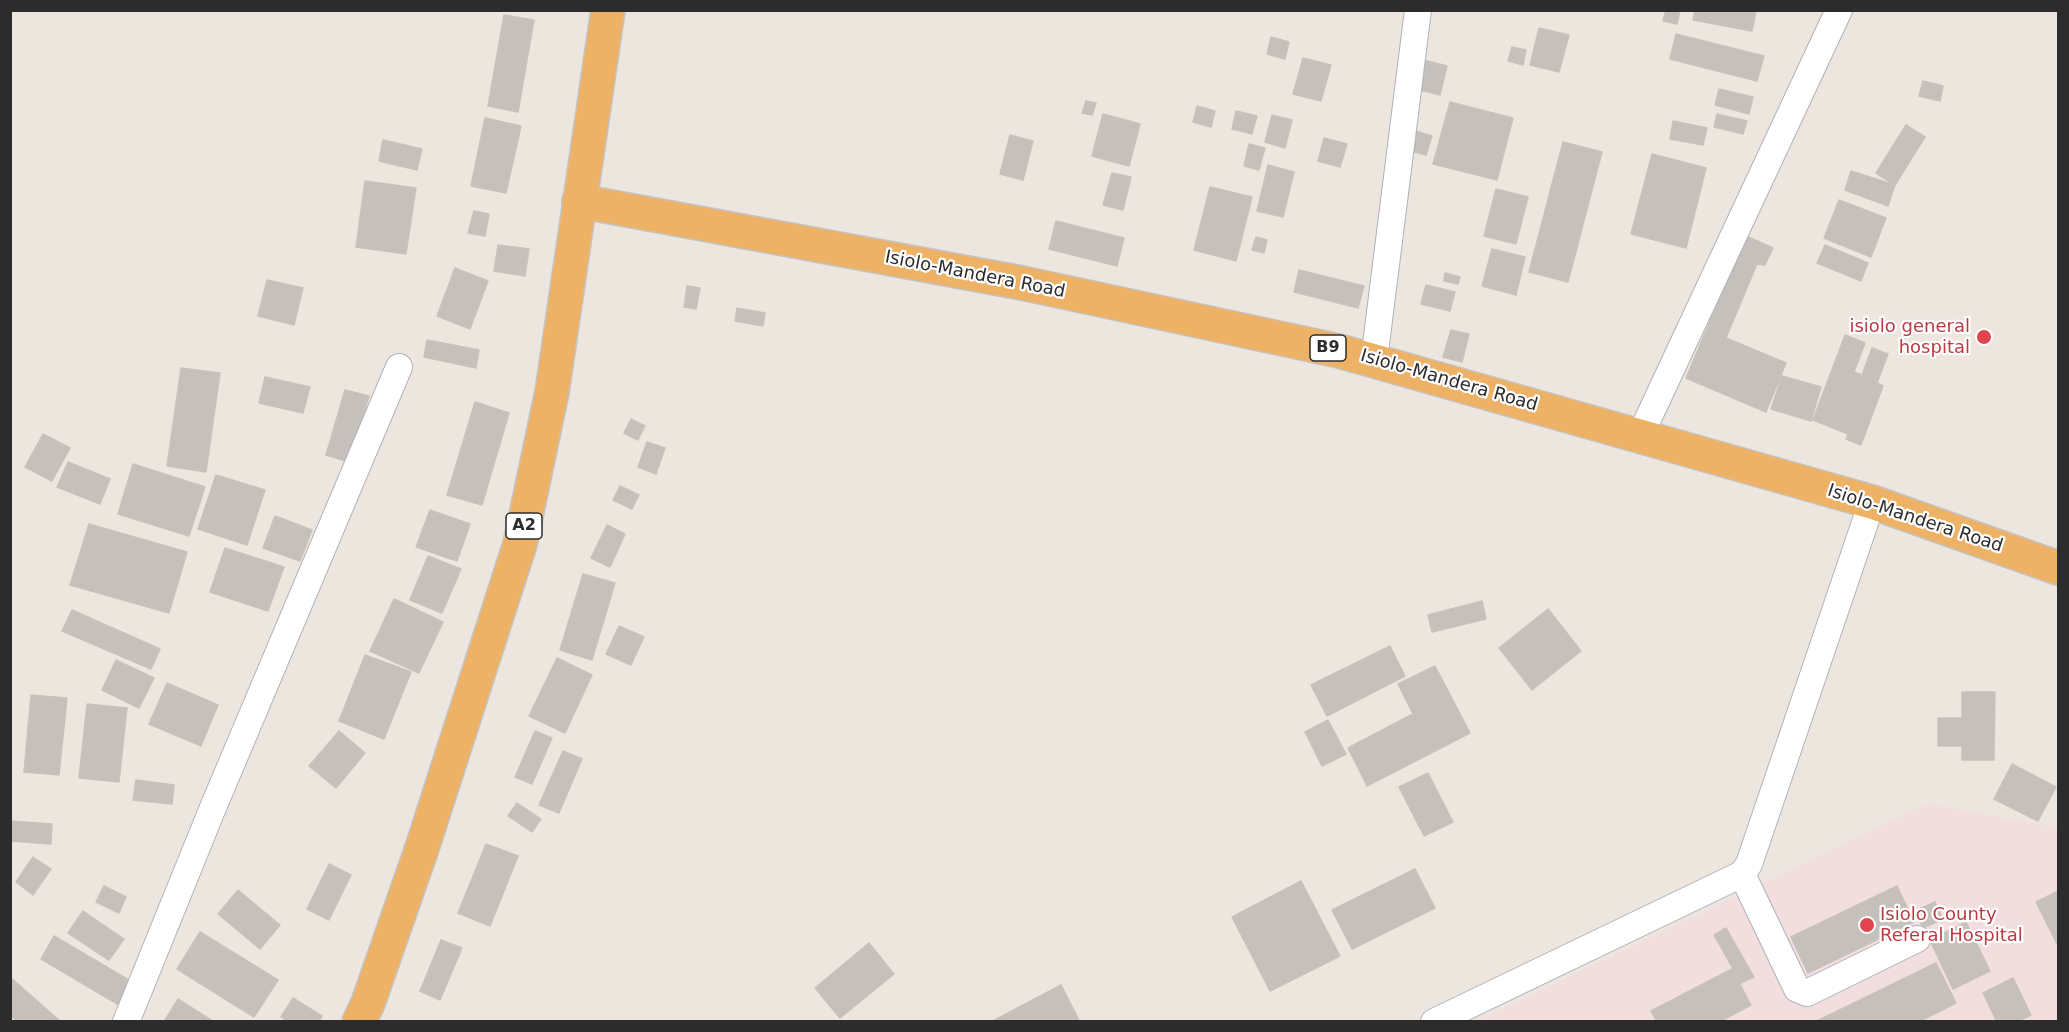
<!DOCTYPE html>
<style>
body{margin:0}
#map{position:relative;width:2069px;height:1032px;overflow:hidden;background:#ede6df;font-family:"DejaVu Sans",sans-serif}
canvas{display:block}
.frame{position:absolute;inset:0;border:12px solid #2c2c2c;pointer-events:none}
</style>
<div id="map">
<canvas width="2069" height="1032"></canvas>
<div class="frame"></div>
</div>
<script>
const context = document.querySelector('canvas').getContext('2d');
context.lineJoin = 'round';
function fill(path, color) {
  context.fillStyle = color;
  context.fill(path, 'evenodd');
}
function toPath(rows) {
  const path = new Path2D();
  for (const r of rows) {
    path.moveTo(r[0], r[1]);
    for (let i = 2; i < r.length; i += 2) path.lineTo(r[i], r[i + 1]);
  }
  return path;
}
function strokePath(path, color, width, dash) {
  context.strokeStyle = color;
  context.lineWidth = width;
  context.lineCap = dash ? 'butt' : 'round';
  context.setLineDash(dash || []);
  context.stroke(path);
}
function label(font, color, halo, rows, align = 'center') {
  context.font = font + ' "DejaVu Sans",sans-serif';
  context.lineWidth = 4.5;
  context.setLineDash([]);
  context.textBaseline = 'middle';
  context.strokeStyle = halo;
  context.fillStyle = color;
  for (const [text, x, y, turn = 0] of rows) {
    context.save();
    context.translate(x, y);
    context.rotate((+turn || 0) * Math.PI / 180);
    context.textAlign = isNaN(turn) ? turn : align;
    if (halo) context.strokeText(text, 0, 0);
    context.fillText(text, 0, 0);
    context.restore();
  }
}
fill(toPath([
 [1928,804,2058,828,2058,1021,1476,1022]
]), '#f2dddf');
const building = toPath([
 [1666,10,1680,10,1677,24,1663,21,1666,10],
 [1695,10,1751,10,1756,11,1752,31,1693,20,1695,10],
 [504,15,534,20,518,112,488,106,504,15],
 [1539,28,1569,35,1559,72,1530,65,1539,28],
 [1676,34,1764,56,1757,81,1670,59,1676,34],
 [1271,37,1289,42,1285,59,1267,54,1271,37],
 [1512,47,1526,50,1523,65,1508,61,1512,47],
 [1303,58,1331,65,1321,101,1293,94,1303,58],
 [1420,59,1447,66,1440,95,1412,88,1420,59],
 [1923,81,1943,86,1940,101,1919,96,1923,81],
 [1719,89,1753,97,1749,114,1715,105,1719,89],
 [1086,101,1096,103,1092,115,1082,113,1086,101],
 [1450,102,1513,118,1497,180,1433,164,1450,102],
 [1197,106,1215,111,1211,127,1193,122,1197,106],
 [1236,111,1257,116,1252,134,1232,129,1236,111],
 [1103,114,1140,124,1129,166,1092,156,1103,114],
 [1717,114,1747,121,1743,134,1714,127,1717,114],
 [1272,115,1292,120,1285,148,1265,142,1272,115],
 [485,118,521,126,506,193,471,186,485,118],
 [1673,121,1707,128,1703,145,1670,139,1673,121],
 [1906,125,1925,137,1895,185,1876,173,1906,125],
 [1412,130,1432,136,1426,155,1407,150,1412,130],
 [1010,135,1033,141,1023,180,1000,174,1010,135],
 [1324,138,1347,144,1340,167,1318,161,1324,138],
 [383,140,422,149,417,170,379,161,383,140],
 [1563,142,1602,152,1568,282,1529,272,1563,142],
 [1249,144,1265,148,1259,170,1244,166,1249,144],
 [1652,154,1706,168,1686,248,1631,234,1652,154],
 [1268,165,1294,172,1283,217,1257,211,1268,165],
 [1851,171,1895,185,1888,206,1845,190,1851,171],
 [1112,173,1131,177,1123,210,1103,205,1112,173],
 [365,181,416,188,406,254,356,247,365,181],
 [1210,187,1252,197,1236,261,1194,250,1210,187],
 [1496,189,1528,197,1516,244,1484,236,1496,189],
 [1839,200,1886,218,1871,257,1824,238,1839,200],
 [474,211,489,214,485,236,468,233,474,211],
 [1056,221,1124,238,1117,266,1049,249,1056,221],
 [1746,236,1773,248,1765,265,1757,264,1726,338,1786,363,1766,412,1686,378,1746,236],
 [1256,237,1267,240,1264,253,1252,250,1256,237],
 [498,245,529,249,525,276,494,271,498,245],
 [1825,245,1868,263,1861,281,1817,263,1825,245],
 [1492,249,1525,257,1516,295,1482,286,1492,249],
 [455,268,488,281,470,329,437,316,455,268],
 [1299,270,1364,286,1358,308,1294,292,1299,270],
 [1445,273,1460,277,1458,284,1444,281,1445,273],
 [267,280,303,288,294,325,258,316,267,280],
 [1426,285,1455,292,1450,311,1421,304,1426,285],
 [687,286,700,288,696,309,684,307,687,286],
 [737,308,765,313,763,326,735,321,737,308],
 [1451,330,1469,334,1462,362,1443,357,1451,330],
 [1845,335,1865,343,1854,372,1862,375,1872,348,1888,354,1877,383,1883,386,1861,445,1846,439,1848,434,1813,420,1845,335],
 [427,340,479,350,476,368,424,357,427,340],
 [181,368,220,373,206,472,167,466,181,368],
 [1782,376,1821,387,1811,421,1771,409,1782,376],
 [265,377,310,387,303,413,259,403,265,377],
 [345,390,369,396,349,462,326,455,345,390],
 [475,402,509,413,482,505,447,495,475,402],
 [631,419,645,426,638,440,624,433,631,419],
 [43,434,70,448,52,481,25,467,43,434],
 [647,442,665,448,656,474,638,467,647,442],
 [68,462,110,479,100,504,57,487,68,462],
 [133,464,205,487,189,536,118,514,133,464],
 [216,475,265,490,247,545,198,529,216,475],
 [620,486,639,495,632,509,613,500,620,486],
 [430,510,470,524,457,561,416,547,430,510],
 [275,516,312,530,300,561,263,548,275,516],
 [89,524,187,552,169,613,70,585,89,524],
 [607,525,625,534,610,567,591,558,607,525],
 [225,548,284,567,268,611,210,592,225,548],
 [428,556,461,569,442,613,410,600,428,556],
 [583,574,615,583,592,660,560,650,583,574],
 [394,599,443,622,419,673,370,651,394,599],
 [1482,601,1486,619,1432,632,1428,615,1482,601],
 [1548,609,1581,651,1532,690,1499,648,1548,609],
 [72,610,160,649,151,669,62,631,72,610],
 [619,626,644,637,631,665,606,654,619,626],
 [1390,646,1405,676,1327,716,1311,685,1390,646],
 [365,655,411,672,384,739,339,721,365,655],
 [557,658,592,675,565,733,529,716,557,658],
 [116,660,154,678,139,708,102,690,116,660],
 [1435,666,1470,733,1367,786,1348,748,1413,714,1398,684,1435,666],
 [167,683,218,705,201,746,149,724,167,683],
 [1962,692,1995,692,1994,760,1962,760,1962,746,1938,746,1938,718,1962,718,1962,692],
 [31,695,67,698,59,775,24,772,31,695],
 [87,704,127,708,119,782,79,778,87,704],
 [1328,720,1346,754,1322,766,1305,732,1328,720],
 [339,731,365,753,336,788,309,766,339,731],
 [535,731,552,738,532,784,515,777,535,731],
 [563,751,582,759,559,813,539,805,563,751],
 [2012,764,2056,787,2038,821,1994,799,2012,764],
 [1428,773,1453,822,1424,836,1399,787,1428,773],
 [136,780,174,785,172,804,133,800,136,780],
 [517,803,541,819,532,832,508,816,517,803],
 [10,821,52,824,51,844,10,841,10,821],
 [486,844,518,856,490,926,458,913,486,844],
 [33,857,51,869,33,895,16,882,33,857],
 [329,864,351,875,329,920,307,909,329,864],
 [1415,869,1435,908,1352,949,1332,910,1415,869],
 [1301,881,1340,956,1270,991,1232,917,1301,881],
 [104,886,126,897,119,913,96,902,104,886],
 [1897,886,1914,922,1808,973,1791,937,1897,886],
 [238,890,280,925,260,949,218,914,238,890],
 [2058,891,2058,946,2036,902,2058,891],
 [1935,902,1943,919,1923,928,1915,911,1935,902],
 [83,911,124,939,109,960,68,933,83,911],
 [1966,922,1990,971,1953,989,1930,940,1966,922],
 [1726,928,1754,977,1741,983,1714,935,1726,928],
 [200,932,278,980,254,1017,177,969,200,932],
 [54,936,132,982,119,1005,41,959,54,936],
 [441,940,462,948,440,1000,420,991,441,940],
 [869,943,894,974,840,1018,815,988,869,943],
 [1936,963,1956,1003,1918,1022,1815,1022,1936,963],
 [1732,969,1751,1005,1719,1022,1657,1022,1651,1011,1732,969],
 [10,977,60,1021,18,1022,10,1015,10,977],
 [2013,978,2031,1015,2016,1022,1997,1022,1983,993,2013,978],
 [1061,985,1080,1022,991,1022,1061,985],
 [293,998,322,1016,319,1022,289,1022,281,1017,293,998],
 [178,999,214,1022,164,1022,178,999]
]);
fill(building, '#c5c0bb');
strokePath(building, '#c8c2b9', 1.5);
const minor = toPath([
 [1374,360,1418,10],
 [1640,436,1839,10],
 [1742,874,1797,989,1807,993,1917,939],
 [126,1022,212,810,399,367],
 [1434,1022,1742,874,1749,864,1872,502]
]);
const trunk = toPath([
 [579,201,1022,283,1339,351,1872,502,2058,568],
 [359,1022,368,1003,422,848,520,544,552,392,608,10]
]);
strokePath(minor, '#afb2bb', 28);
strokePath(trunk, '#c4c4c4', 36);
strokePath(minor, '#fff', 26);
strokePath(trunk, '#eeb266', 33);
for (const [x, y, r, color] of [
 [1984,337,8,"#e0444e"],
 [1867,925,8,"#e0444e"]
]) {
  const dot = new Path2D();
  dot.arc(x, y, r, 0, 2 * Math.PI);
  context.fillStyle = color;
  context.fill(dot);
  strokePath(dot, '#fff', 2);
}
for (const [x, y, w] of [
 [1328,348,36],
 [524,526,36]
]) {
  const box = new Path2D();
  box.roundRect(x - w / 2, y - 13, w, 26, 4.5);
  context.fillStyle = '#fff';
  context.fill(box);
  strokePath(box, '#2c2c2c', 1.5);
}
label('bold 16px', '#2c2c2c', null, [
 ["B9",1328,348],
 ["A2",524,526]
]);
label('18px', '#2c2c2c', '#fff', [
 ["Isiolo-Mandera Road",975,275,11],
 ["Isiolo-Mandera Road",1449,381,16],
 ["Isiolo-Mandera Road",1915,519,18]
]);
label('18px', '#be3a42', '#fff', [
 ["isiolo general",1970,327],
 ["hospital",1970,348],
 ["Isiolo County",1880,915,"left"],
 ["Referal Hospital",1880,936,"left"]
], 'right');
</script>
